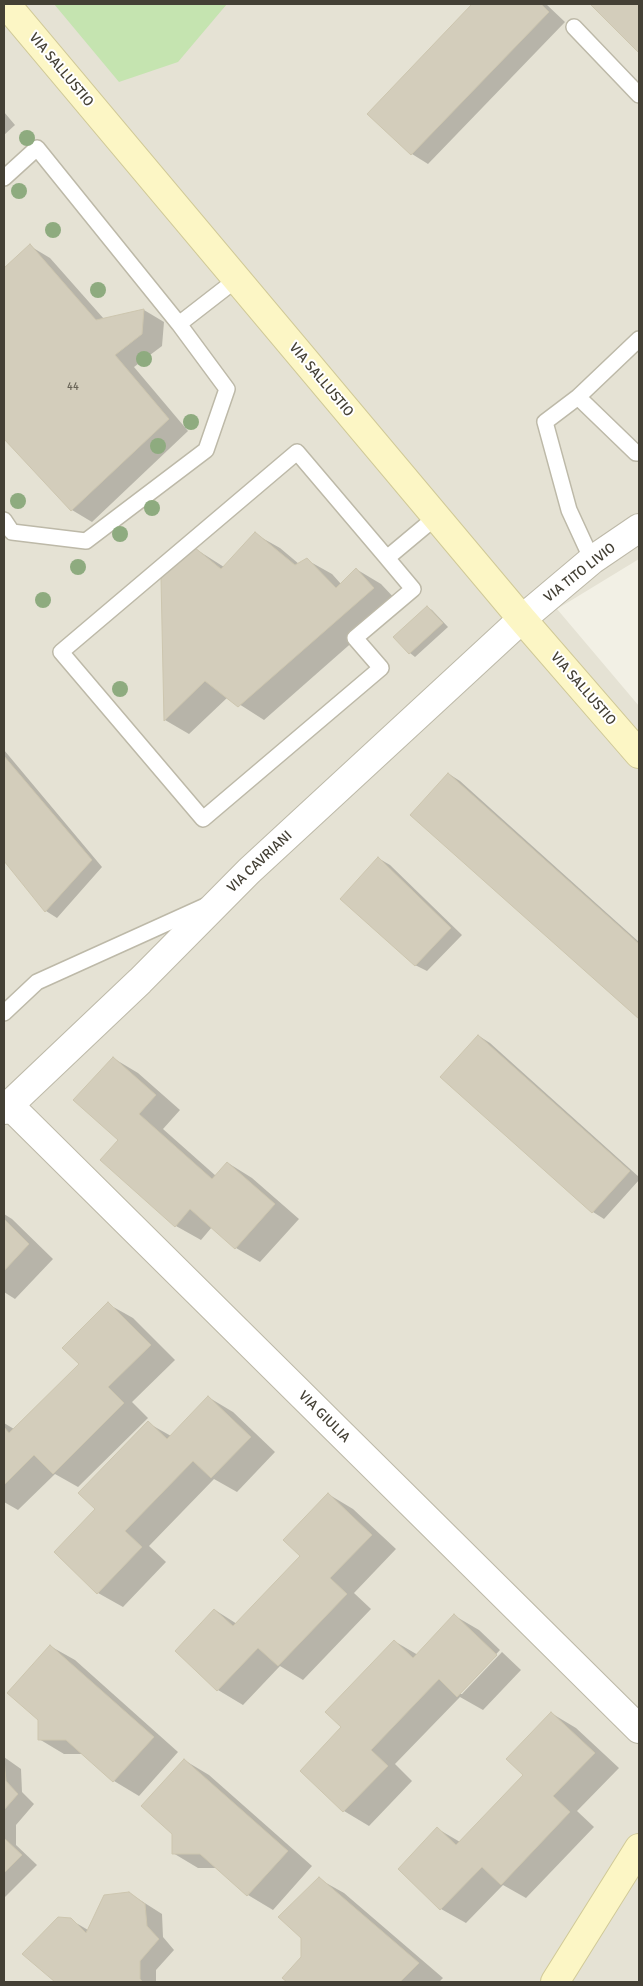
<!DOCTYPE html>
<style>
body{margin:0}
#map{position:relative;width:643px;height:1986px;overflow:hidden;background:#f2f0e5;font-family:Signika,sans-serif}
canvas{display:block}
.frame{position:absolute;inset:0;border:5px solid #444035;pointer-events:none}
</style>
<div id="map">
<canvas width="643" height="1986"></canvas>
<div class="frame"></div>
</div>
<script>
const context = document.querySelector('canvas').getContext('2d');
context.lineJoin = 'round';
function fill(path, color) {
  context.fillStyle = color;
  context.fill(path, 'evenodd');
}
function toPath(rows) {
  const path = new Path2D();
  for (const r of rows) {
    path.moveTo(r[0], r[1]);
    for (let i = 2; i < r.length; i += 2) path.lineTo(r[i], r[i + 1]);
  }
  return path;
}
function strokePath(path, color, width, dash) {
  context.strokeStyle = color;
  context.lineWidth = width;
  context.lineCap = dash ? 'butt' : 'round';
  context.setLineDash(dash || []);
  context.stroke(path);
}
function label(font, color, halo, rows, align = 'center') {
  context.font = font + ' Signika,sans-serif';
  context.lineWidth = 4;
  context.setLineDash([]);
  context.textBaseline = 'middle';
  context.strokeStyle = halo;
  context.fillStyle = color;
  for (const [text, x, y, turn = 0] of rows) {
    context.save();
    context.translate(x, y);
    context.rotate((+turn || 0) * Math.PI / 180);
    context.textAlign = isNaN(turn) ? turn : align;
    if (halo) context.strokeText(text, 0, 0);
    context.fillText(text, 0, 0);
    context.restore();
  }
}
fill(toPath([
 [4,4,639,4,639,559,557,609,639,706,639,1982,4,1982]
]), '#e5e2d4');
fill(toPath([
 [54,4,227,4,178,62,119,82]
]), '#c5e4b0');
fill(toPath([
 [474,4,546,4,565,22,428,164,412,154,368,114],
 [591,4,639,4,639,51],
 [4,112,15,125,4,135],
 [30,246,50,258,104,319,144,310,164,322,162,346,134,367,188,431,92,522,72,510,4,437,4,270],
 [255,534,280,548,299,564,307,560,332,574,341,584,356,569,381,584,398,602,264,720,228,697,189,734,165,720,162,579,194,548,224,567],
 [427,607,432,610,448,627,415,657,410,653,394,637],
 [4,750,102,867,57,918,46,911,4,859],
 [449,774,460,781,639,942,639,1017,412,815],
 [378,858,390,865,462,935,427,971,415,965],
 [479,1036,490,1043,639,1177,639,1180,604,1219,593,1212],
 [113,1058,138,1073,180,1110,163,1129,216,1176,228,1163,252,1178,299,1219,260,1262,236,1248,212,1227,201,1240,176,1226,120,1140],
 [4,1214,12,1219,53,1259,15,1299,4,1292],
 [108,1304,133,1318,175,1360,132,1402,148,1418,78,1487,55,1474,18,1510,4,1502,4,1423,14,1429,81,1364],
 [208,1397,233,1412,275,1452,237,1492,214,1479,149,1546,166,1562,123,1607,98,1593,97,1509,148,1423,171,1436],
 [328,1494,353,1509,396,1549,354,1593,371,1609,303,1680,280,1666,243,1705,218,1690,176,1651,215,1610,237,1624,302,1556],
 [455,1616,479,1630,500,1650,459,1694,462,1694,502,1652,521,1670,483,1710,460,1697,395,1764,412,1781,369,1826,344,1811,301,1771,343,1727,394,1641,418,1655],
 [50,1646,75,1660,178,1752,139,1796,114,1781,83,1754,64,1754,39,1739],
 [551,1713,576,1728,619,1768,577,1811,594,1827,526,1898,503,1885,466,1923,441,1909,400,1869,438,1829,460,1842,525,1775],
 [4,1757,21,1769,22,1792,34,1804,16,1825,16,1845,37,1865,4,1898],
 [184,1760,209,1775,312,1866,273,1910,248,1895,217,1868,198,1868,173,1853],
 [319,1879,344,1893,443,1978,439,1982,289,1982,284,1978,302,1957,302,1937],
 [129,1893,162,1914,163,1937,174,1950,156,1970,156,1982,56,1982,24,1954,71,1920,88,1930]
]), '#0003');
const building = toPath([
 [472,4,541,4,549,12,411,155,367,114,472,4],
 [590,4,639,4,639,53,590,4],
 [30,244,96,320,144,309,142,334,115,355,169,419,71,511,4,439,4,268,30,244],
 [255,532,295,565,307,558,336,588,356,568,374,588,238,707,205,681,164,721,161,578,194,547,221,569,255,532],
 [427,606,443,623,409,654,393,637,427,606],
 [4,756,92,860,45,912,4,861,4,756],
 [448,773,639,944,639,1019,410,815,448,773],
 [378,857,451,928,415,966,340,899,378,857],
 [478,1035,630,1171,592,1213,440,1077,478,1035],
 [113,1057,156,1095,139,1114,212,1179,227,1162,275,1204,235,1249,190,1209,175,1227,100,1160,118,1140,73,1100,113,1057],
 [4,1219,29,1244,4,1271,4,1219],
 [108,1302,151,1345,108,1387,124,1403,53,1474,34,1455,4,1485,4,1427,9,1433,79,1364,62,1348,108,1302],
 [208,1396,251,1437,211,1478,193,1461,125,1531,142,1547,97,1594,54,1552,95,1509,78,1493,148,1421,167,1439,208,1396],
 [328,1493,372,1535,330,1578,347,1594,278,1666,258,1648,217,1691,175,1651,214,1609,233,1626,300,1556,283,1540,328,1493],
 [454,1614,497,1655,457,1697,439,1679,371,1750,388,1766,343,1812,300,1771,341,1727,325,1712,394,1640,413,1658,454,1614],
 [50,1645,154,1737,113,1782,66,1740,38,1740,38,1720,7,1693,50,1645],
 [551,1712,595,1753,553,1796,570,1812,501,1885,482,1867,440,1910,398,1869,437,1827,456,1845,523,1775,506,1759,551,1712],
 [4,1758,6,1781,18,1794,4,1810,4,1758],
 [184,1759,288,1851,247,1896,200,1854,172,1854,172,1834,141,1806,184,1759],
 [4,1838,22,1855,4,1873,4,1838],
 [319,1877,419,1963,400,1982,287,1982,282,1978,301,1957,301,1938,278,1917,319,1877],
 [129,1892,145,1904,147,1926,159,1939,140,1961,140,1979,143,1982,55,1982,22,1954,58,1917,71,1918,86,1933,104,1895,129,1892]
]);
fill(building, '#d3cdbb');
strokePath(building, '#cdc6af', 1);
const lane = toPath([
 [574,27,639,95],
 [4,178,37,148,179,324,227,389,206,450,86,541,12,532,4,520],
 [179,324,237,279],
 [578,397,636,453,639,453],
 [387,558,413,589,355,638,381,668,203,819,61,652,297,452,387,558,436,517],
 [592,560,569,510,545,422,578,397,639,339],
 [4,1013,37,982,205,906]
]);
const street = toPath([
 [9,1105,639,1729],
 [4,1110,140,981,249,871,522,619,592,560,639,528]
]);
const secondary = toPath([
 [6,4,522,619,639,754],
 [555,1982,639,1848]
]);
strokePath(lane, '#bdb9a8', 18);
strokePath(street, '#bdb9a8', 30);
strokePath(secondary, '#d0c997', 30);
strokePath(lane, '#fff', 15);
strokePath(street, '#fff', 28);
strokePath(secondary, '#fcf6c5', 28);
context.fillStyle = '#8eab7f';
for (const [x, y] of [
 [27,138],
 [19,191],
 [53,230],
 [98,290],
 [144,359],
 [191,422],
 [158,446],
 [18,501],
 [152,508],
 [120,534],
 [78,567],
 [43,600],
 [120,689]
]) {
  context.beginPath();
  context.arc(x, y, 8, 0, 2 * Math.PI);
  context.fill();
}
label('11px', '#686356', null, [
 ["44",73,387]
]);
label('14px', '#444035', '#fff', [
 ["VIA SALLUSTIO",61,70,50],
 ["VIA SALLUSTIO",321,380,50],
 ["VIA TITO LIVIO",580,573,-38],
 ["VIA SALLUSTIO",583,689,49],
 ["VIA CAVRIANI",260,862,-43],
 ["VIA GIULIA",324,1417,45]
]);
</script>
